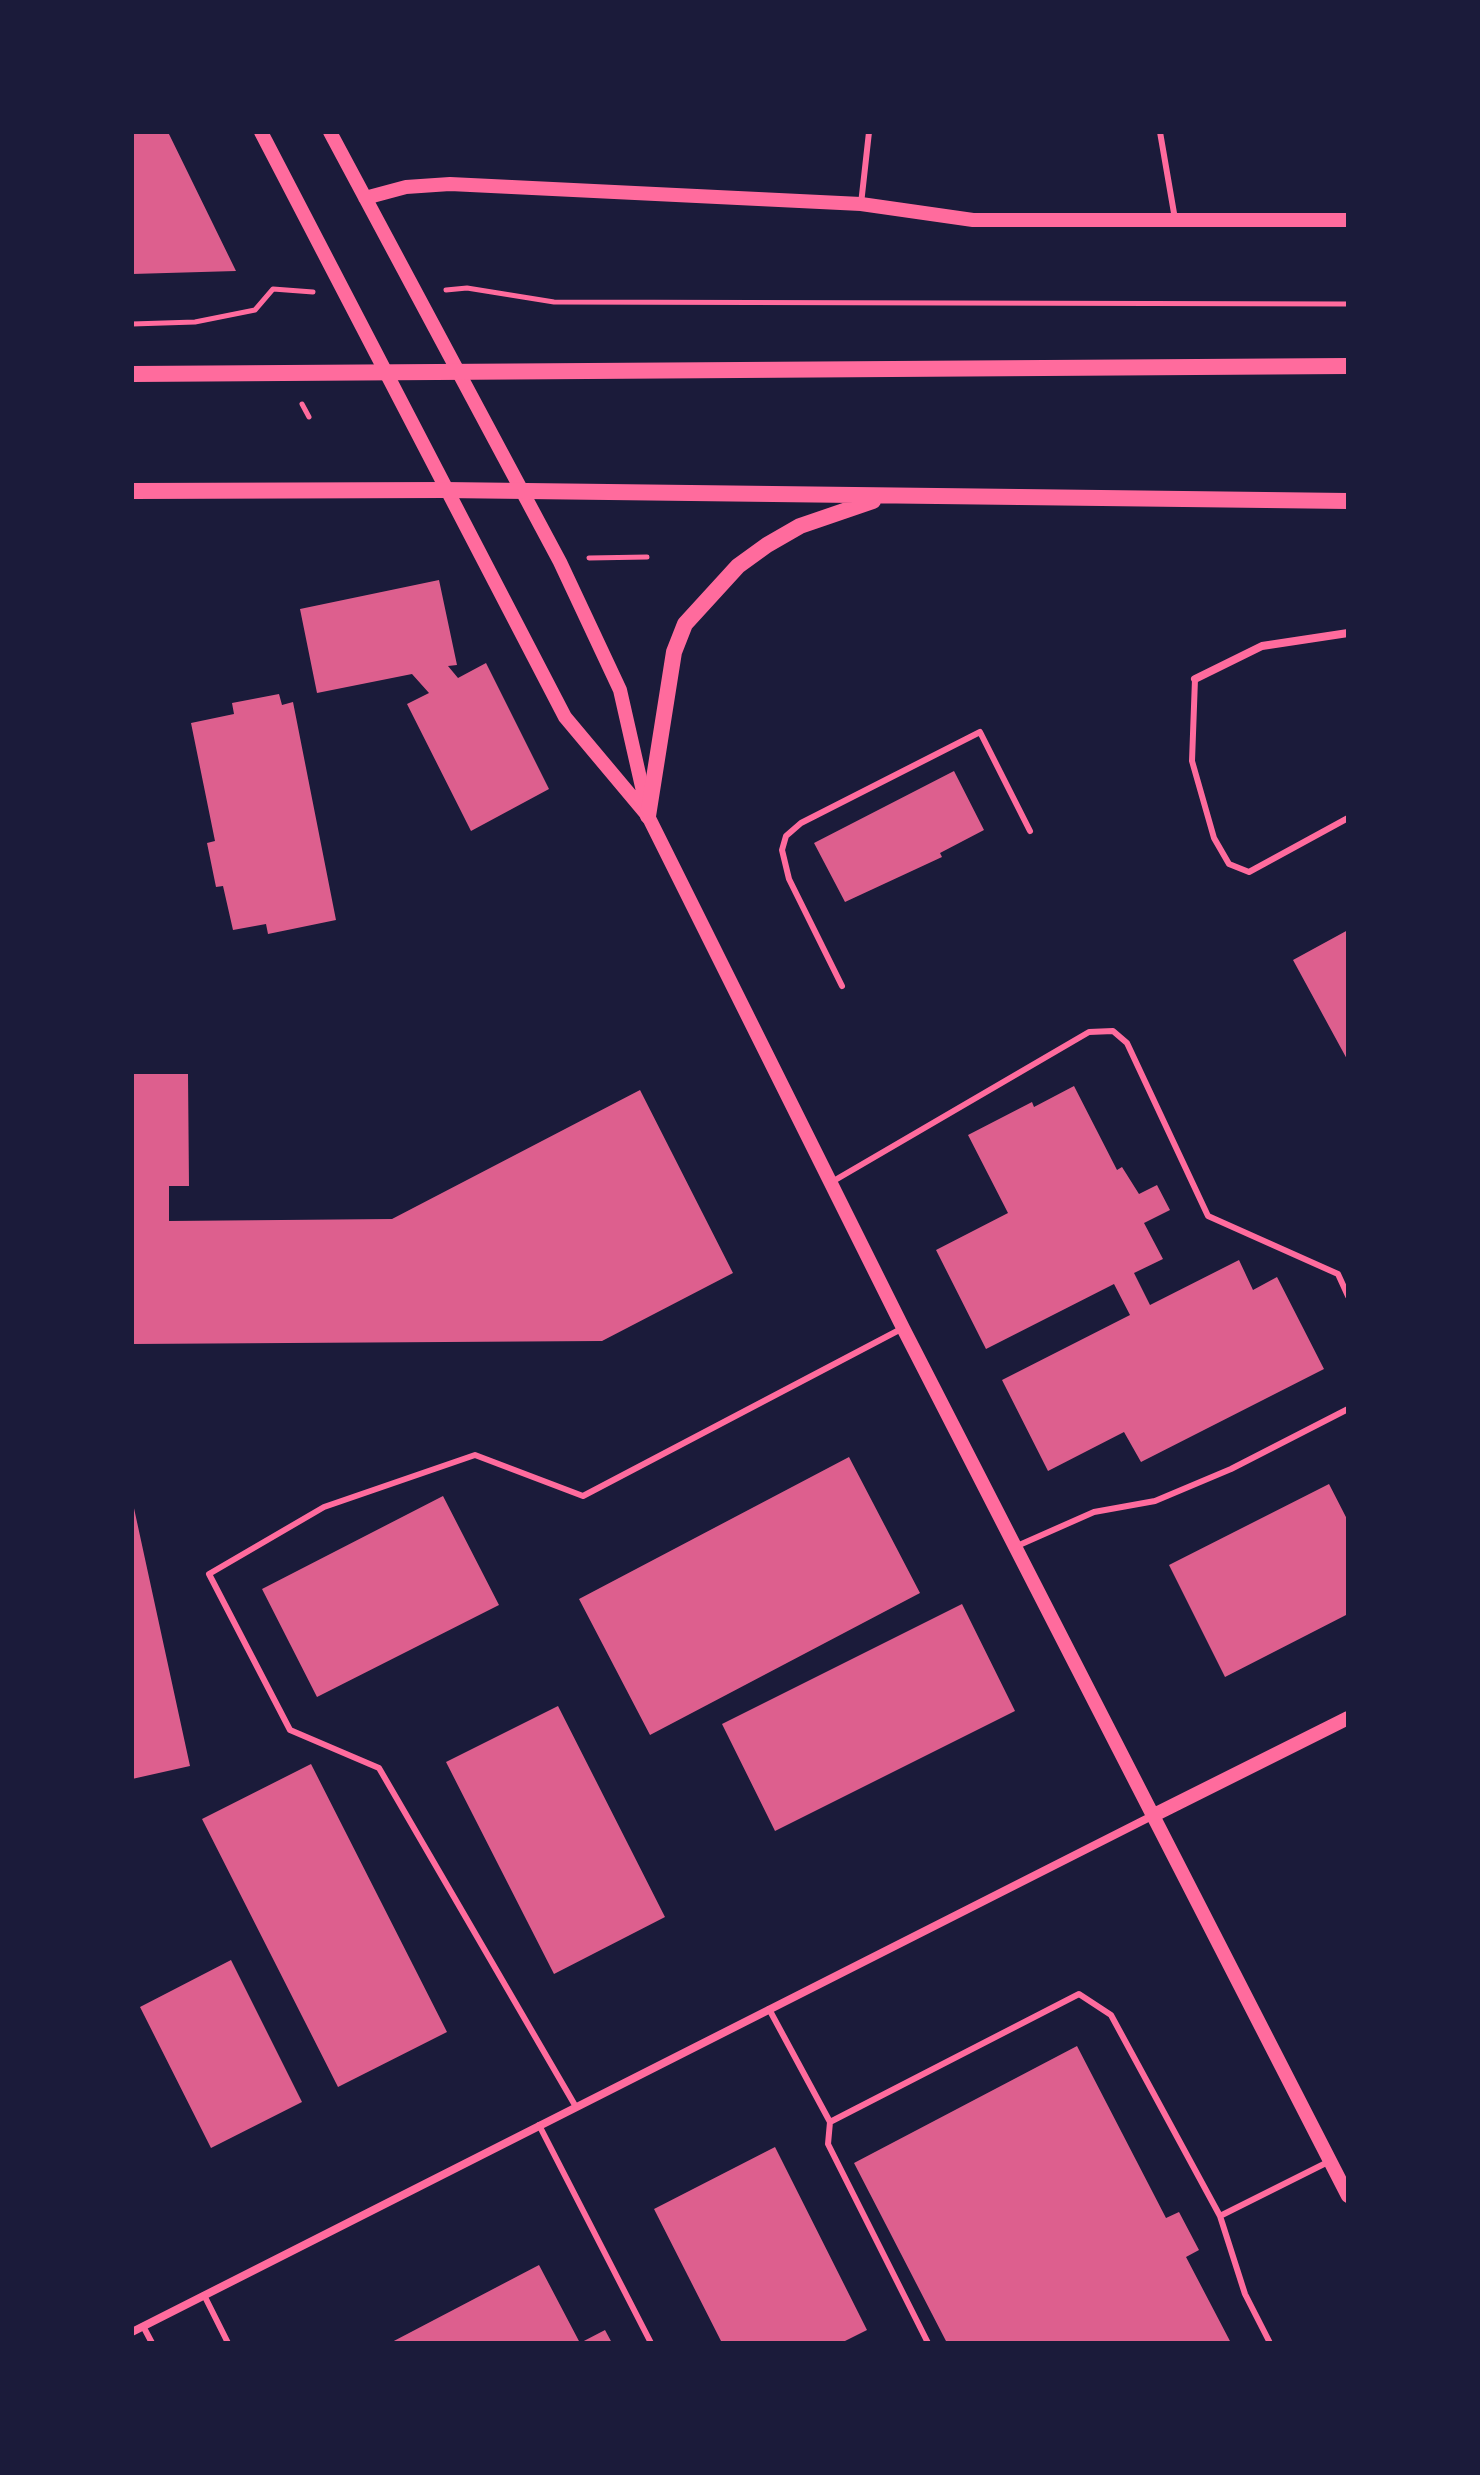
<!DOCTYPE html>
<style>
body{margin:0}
#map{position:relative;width:1480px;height:2475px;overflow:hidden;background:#1b1b3a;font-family:"Noto Sans",sans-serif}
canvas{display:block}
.frame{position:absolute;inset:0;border:134px solid #1b1b3a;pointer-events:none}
</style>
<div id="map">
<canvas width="1480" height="2475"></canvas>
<div class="frame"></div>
</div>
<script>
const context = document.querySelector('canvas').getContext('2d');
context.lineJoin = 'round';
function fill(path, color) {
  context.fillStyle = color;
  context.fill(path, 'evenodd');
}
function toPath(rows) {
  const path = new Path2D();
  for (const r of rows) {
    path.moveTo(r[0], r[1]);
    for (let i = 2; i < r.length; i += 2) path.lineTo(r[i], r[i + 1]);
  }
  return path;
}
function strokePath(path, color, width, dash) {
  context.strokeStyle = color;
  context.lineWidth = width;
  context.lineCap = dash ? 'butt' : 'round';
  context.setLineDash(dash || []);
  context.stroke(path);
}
fill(toPath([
 [132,132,168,132,236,271,132,274],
 [439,580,457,665,448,666,458,678,486,663,549,789,471,831,407,704,429,693,412,674,317,693,300,609],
 [279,694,282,705,293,702,336,920,268,934,266,924,233,930,223,886,216,887,207,843,215,841,191,723,234,714,232,703],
 [954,771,984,830,940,853,942,857,845,902,814,843],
 [1348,930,1348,1061,1293,960],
 [132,1074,188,1074,189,1186,169,1186,169,1221,392,1219,640,1090,733,1273,602,1341,132,1344],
 [1074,1086,1117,1170,1122,1167,1139,1194,1157,1185,1170,1210,1144,1223,1163,1259,1134,1273,1150,1305,1239,1260,1253,1290,1277,1277,1324,1369,1141,1462,1124,1432,1048,1471,1002,1380,1130,1315,1114,1284,986,1349,936,1250,1008,1213,968,1135,1032,1102,1034,1107],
 [849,1457,920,1593,650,1735,579,1599],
 [1329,1484,1348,1521,1348,1614,1225,1677,1169,1565],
 [443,1496,499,1605,317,1697,262,1589],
 [132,1499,190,1766,132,1779],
 [962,1604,1015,1711,775,1831,722,1724],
 [558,1706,665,1917,554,1974,446,1762],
 [311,1764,447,2032,338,2087,202,1819],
 [231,1960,302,2102,211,2148,140,2007],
 [1077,2046,1166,2218,1179,2212,1199,2250,1186,2257,1231,2343,947,2343,854,2163],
 [775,2147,867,2330,841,2343,722,2343,654,2209],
 [539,2265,580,2343,390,2343],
 [605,2330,612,2343,580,2343]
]), '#dd5f8e');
strokePath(toPath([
 [446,290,467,288,554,302,1348,304],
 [132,324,195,322,255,310,273,289,313,292],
 [302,404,309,417],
 [589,558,647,557]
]), '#ff6b9d', 5);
strokePath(toPath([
 [1160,132,1175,219],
 [861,204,869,132],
 [1195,679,1192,761,1214,838,1229,864,1249,872,1348,818],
 [842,986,789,879,782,850,786,836,801,823,980,732,1030,831],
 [830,1183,1089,1032,1113,1031,1127,1043,1208,1216,1338,1274,1348,1296],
 [1017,1546,1094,1512,1155,1501,1231,1469,1348,1409],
 [769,2009,830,2122,1079,1994,1111,2015,1220,2216],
 [576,2107,379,1768,290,1730,209,1574,324,1507,475,1455,583,1496,903,1328],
 [830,2122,828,2144,928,2343],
 [539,2125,651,2343],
 [204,2295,228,2343],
 [143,2326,152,2343],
 [1270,2343,1245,2294,1220,2216,1330,2161]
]), '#ff6b9d', 6);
strokePath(toPath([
 [1195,679,1262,646,1348,633],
 [132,2332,1152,1816]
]), '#ff6b9d', 8);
strokePath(toPath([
 [261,132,565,717,648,816,903,1328,1348,2196],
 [330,132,560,562,620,690,647,809],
 [365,198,406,187,450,184,861,204,973,220,1348,220],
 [1152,1816,1348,1718]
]), '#ff6b9d', 14);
strokePath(toPath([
 [132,374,1348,366],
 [132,491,444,490,1348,501],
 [648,816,674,652,685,624,738,566,767,545,800,526,873,501]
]), '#ff6b9d', 16);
</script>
